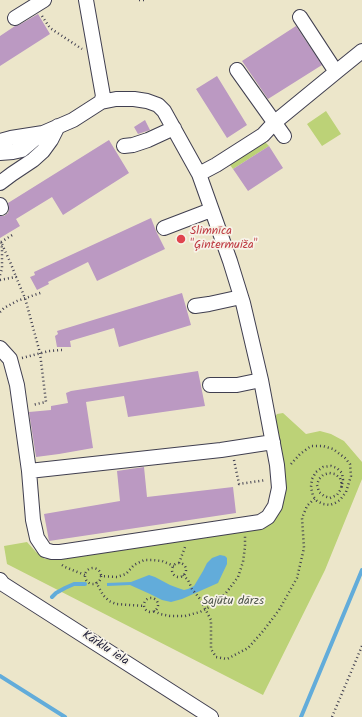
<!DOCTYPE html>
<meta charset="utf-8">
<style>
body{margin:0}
canvas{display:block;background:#ece6ca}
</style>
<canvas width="362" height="717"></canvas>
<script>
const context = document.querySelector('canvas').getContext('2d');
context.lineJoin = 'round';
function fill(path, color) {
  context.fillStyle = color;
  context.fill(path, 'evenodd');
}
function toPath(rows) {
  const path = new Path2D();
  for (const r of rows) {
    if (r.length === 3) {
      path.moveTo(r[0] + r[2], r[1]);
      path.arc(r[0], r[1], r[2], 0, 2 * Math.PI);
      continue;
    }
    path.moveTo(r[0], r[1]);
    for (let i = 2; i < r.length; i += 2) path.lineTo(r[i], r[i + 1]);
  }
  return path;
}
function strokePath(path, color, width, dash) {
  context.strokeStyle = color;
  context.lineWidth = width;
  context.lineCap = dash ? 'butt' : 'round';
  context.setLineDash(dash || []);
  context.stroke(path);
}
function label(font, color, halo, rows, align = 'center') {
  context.font = font + ' Kalam,sans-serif';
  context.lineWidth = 3.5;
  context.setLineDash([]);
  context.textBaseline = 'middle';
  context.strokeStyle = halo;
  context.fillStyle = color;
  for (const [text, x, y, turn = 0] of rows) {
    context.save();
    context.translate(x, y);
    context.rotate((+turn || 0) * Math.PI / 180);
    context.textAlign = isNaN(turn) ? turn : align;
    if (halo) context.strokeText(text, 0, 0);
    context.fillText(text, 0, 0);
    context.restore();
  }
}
fill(toPath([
 [326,111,341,134,322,146,307,124],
 [262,141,265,142,269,146,233,169,230,165,231,161],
 [283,413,306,434,320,431,331,434,344,441,362,462,362,479,325,570,263,695,7,564,4,546,27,542,36,552,45,559,62,556,276,516,275,417,277,414]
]), '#bcd277');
fill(toPath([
 [220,555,225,556,227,558,227,564,218,583,182,599,171,602,162,600,150,594,130,585,107,586,107,583,131,582,149,575,155,577,170,585,178,588,184,590,188,589,194,586,203,571,207,563,212,558]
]), '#62acda');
strokePath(toPath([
 [52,597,56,593,65,588,74,584,85,584],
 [0,676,65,717],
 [301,717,362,570]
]), '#62acda', 4);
fill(toPath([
 [38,14,50,34,0,66,0,36,15,26,19,25],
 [296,26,322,65,268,99,242,61],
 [217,76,247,125,227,138,196,89],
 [145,120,150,130,138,134,134,127],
 [109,140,129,173,63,215,52,197,16,219,20,226,0,238,0,216,4,216,8,213,9,209,8,203],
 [269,146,283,168,248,191,233,169],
 [151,218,156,231,165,249,97,281,88,262,48,282,49,284,37,290,30,277,35,275,34,272],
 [182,293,191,325,119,347,114,328,70,341,71,347,57,347,55,336,58,334,57,331],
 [198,371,205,406,128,417,124,396,86,402,93,448,59,454,36,457,29,412,51,410,51,406,68,403,66,393,71,391],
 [144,467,147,497,233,487,236,513,49,541,44,514,120,501,117,471]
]), '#bb99c2');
const minor = toPath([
 [15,18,44,0],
 [237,70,284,136],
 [336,72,362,51],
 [0,141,11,138,43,133,73,120,101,102,103,96,86,0],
 [124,146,133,145,148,140,174,128],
 [0,153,13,152,22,150,42,133],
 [199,174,216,165,263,135,275,122,336,72,300,17],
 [0,183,12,174,33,160,43,151,51,140,58,126],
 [0,205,1,208],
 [164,228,211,210],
 [195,306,209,304,241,297],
 [0,348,10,359,17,385,29,471,33,520,37,538,45,550,52,552,60,552,260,522,268,517,275,506,279,488,277,465,261,380,243,303,230,261,199,174,164,111,158,105,147,101,134,99,116,99,101,102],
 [210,385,237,385,261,380],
 [29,471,221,450,273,442],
 [0,580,3,584,211,717]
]);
strokePath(minor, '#403f50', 16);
strokePath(toPath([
 [139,0,145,0],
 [42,16,50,28,82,49],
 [1,242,14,234],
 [0,275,2,269,2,248,1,242,11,264,16,277],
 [0,280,5,279,16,277,25,298,40,353,46,402,32,405],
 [0,312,4,308,17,301,43,292],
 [22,358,49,351,62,350],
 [234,460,239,484,266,480],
 [291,464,300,454,311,446,323,446,333,449,345,458,350,464,351,476,346,492,340,500,335,503,330,505,323,504,317,501,313,496,311,487,312,479,316,472,323,467,331,466,337,468,342,473,343,480,341,489,337,495,330,498,324,496,319,492,317,485,319,479,323,475,329,473,335,474,340,478,342,485,341,489],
 [179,563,185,547],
 [179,570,7],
 [62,565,65,567,85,575],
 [93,576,8],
 [183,575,188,580,192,589,200,599,211,620,211,649,216,657,227,659,248,648,264,630,279,610,297,578,304,548,302,518,307,506,315,498],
 [100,576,117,577,126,574,134,565,144,560,152,560,162,561,174,566],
 [96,582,103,595,109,601,116,604,144,606],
 [151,605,7],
 [154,611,160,614,170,616,185,616,200,612,211,606,226,593,238,577,243,562,245,547,245,536],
 [332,717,362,646]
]), '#403f50', 2.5, [1, 3]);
strokePath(minor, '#fff', 14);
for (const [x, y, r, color] of [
 [181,239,5,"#e0444e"]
]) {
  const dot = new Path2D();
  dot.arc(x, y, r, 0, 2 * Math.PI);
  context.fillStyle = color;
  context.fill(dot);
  strokePath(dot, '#f7f3e8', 1.5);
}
label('12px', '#be3a42', '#f7f3e8', [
 ["Slimnīca",190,232],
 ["\"Ģintermuiža\"",190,246]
], 'left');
label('12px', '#50574d', '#f7f3e8', [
 ["Sajūtu dārzs",233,602]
]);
label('12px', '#22223b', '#f7f3e8', [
 ["Kārklu iela",105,649,33]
]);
</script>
